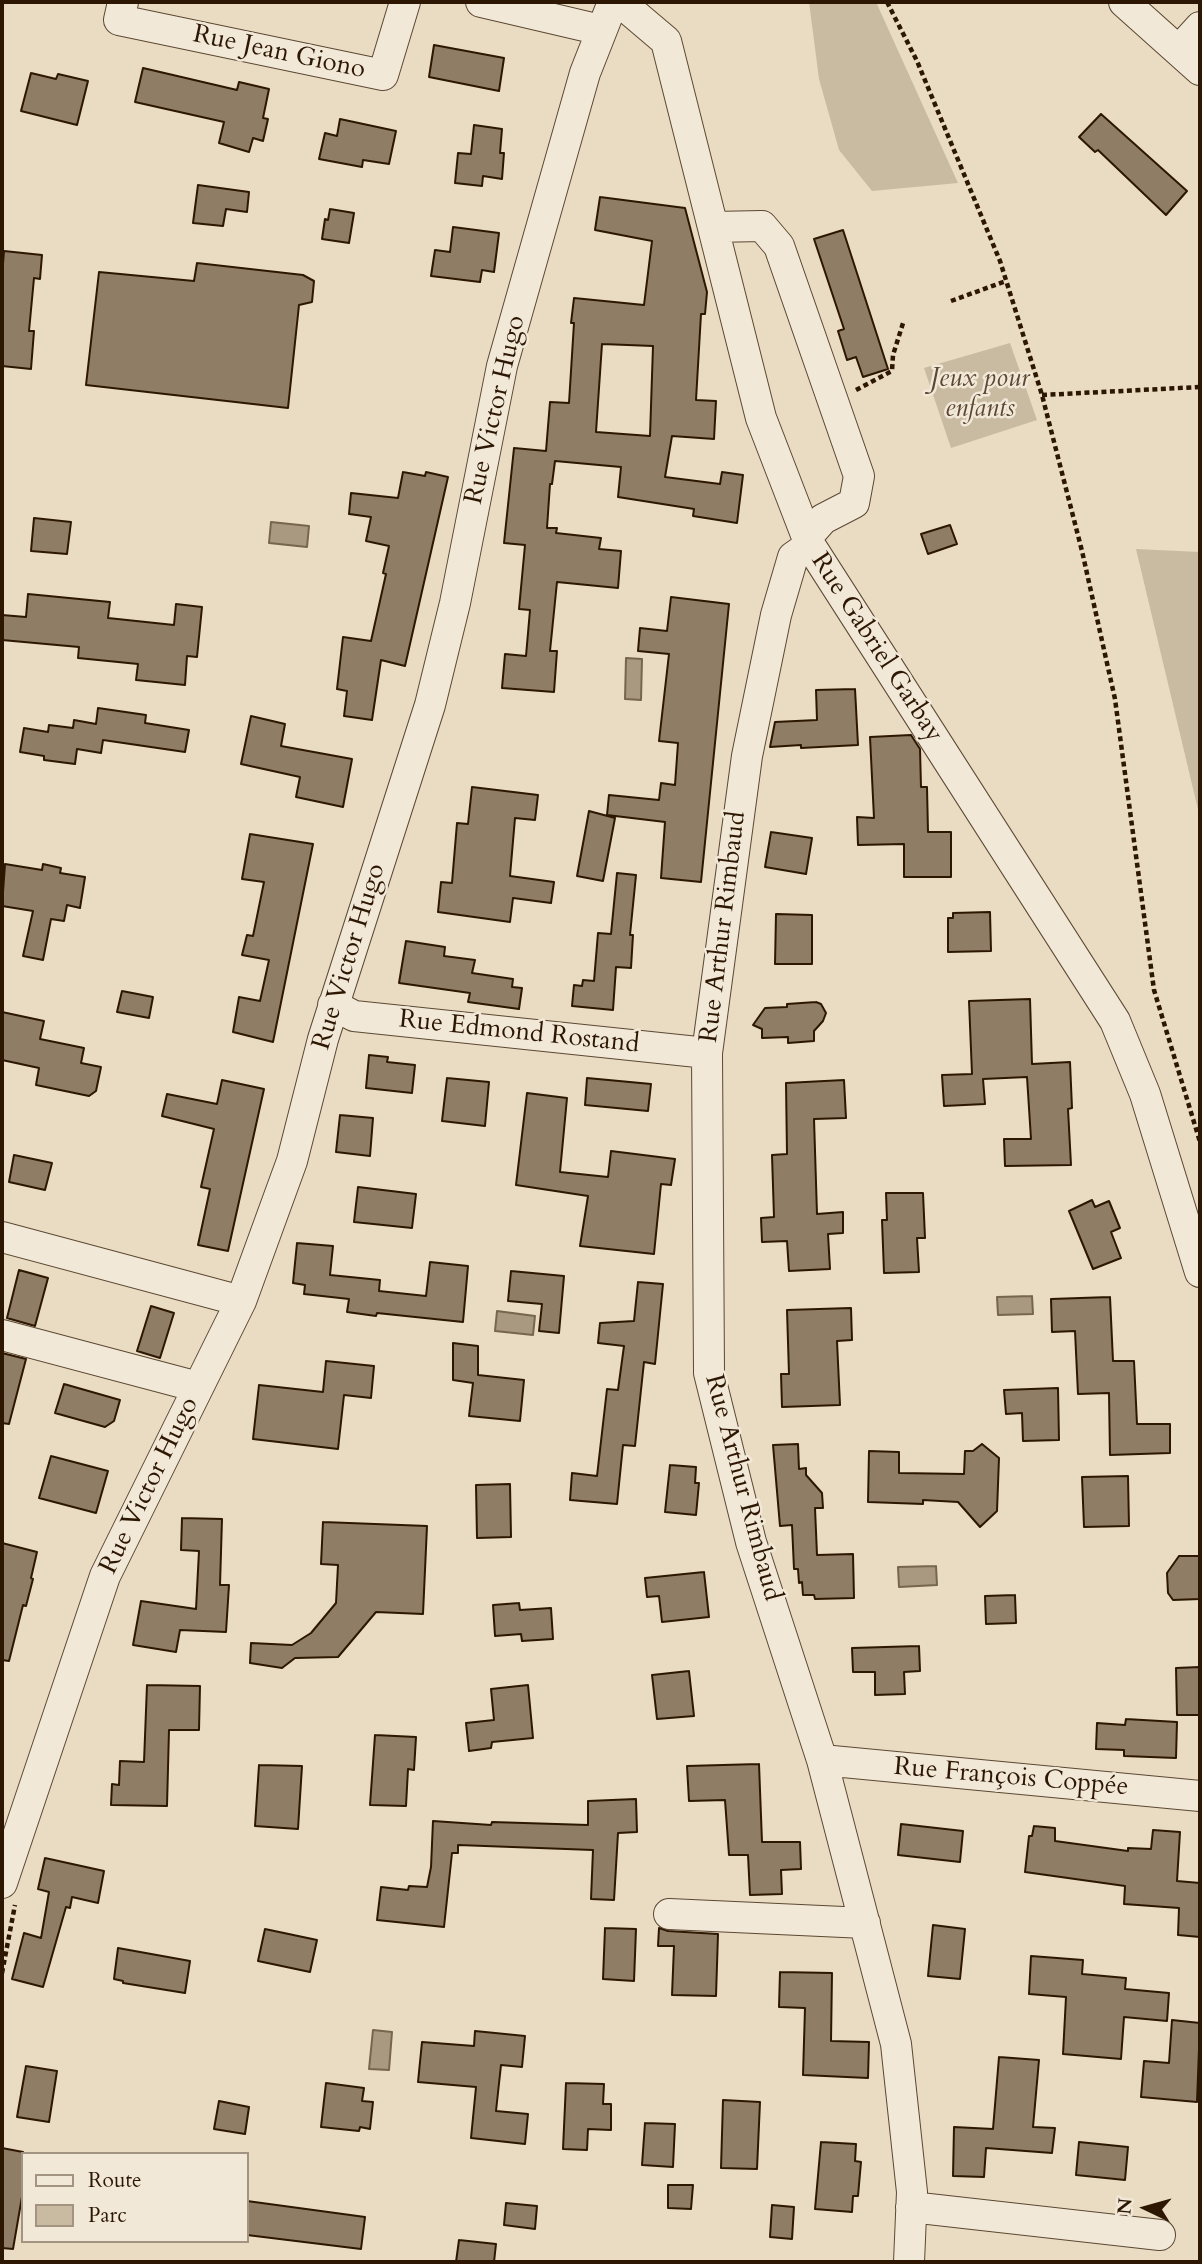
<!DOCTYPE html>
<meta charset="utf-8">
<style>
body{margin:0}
#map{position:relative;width:1202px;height:2264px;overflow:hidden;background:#e9dcc3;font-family:Cardo,serif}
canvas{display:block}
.frame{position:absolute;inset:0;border:4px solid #2d1702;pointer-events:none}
.legend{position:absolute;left:21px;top:2152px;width:228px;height:91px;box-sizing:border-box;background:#f1e8d8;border:2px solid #a39482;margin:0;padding:9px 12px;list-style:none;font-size:21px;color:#2d1702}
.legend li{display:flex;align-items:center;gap:14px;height:35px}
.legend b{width:35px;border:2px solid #a39482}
.north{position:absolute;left:1111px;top:2173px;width:70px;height:70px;-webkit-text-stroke:5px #f1e8d8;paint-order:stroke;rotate:275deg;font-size:19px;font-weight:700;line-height:28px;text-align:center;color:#2d1702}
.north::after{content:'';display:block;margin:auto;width:24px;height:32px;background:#2d1702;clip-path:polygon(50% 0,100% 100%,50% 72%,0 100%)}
</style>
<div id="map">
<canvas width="1202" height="2264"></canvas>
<div class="frame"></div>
<ul class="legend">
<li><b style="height:9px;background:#f1e8d8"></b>Route</li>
<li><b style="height:19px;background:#c9bba2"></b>Parc</li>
</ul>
<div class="north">N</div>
</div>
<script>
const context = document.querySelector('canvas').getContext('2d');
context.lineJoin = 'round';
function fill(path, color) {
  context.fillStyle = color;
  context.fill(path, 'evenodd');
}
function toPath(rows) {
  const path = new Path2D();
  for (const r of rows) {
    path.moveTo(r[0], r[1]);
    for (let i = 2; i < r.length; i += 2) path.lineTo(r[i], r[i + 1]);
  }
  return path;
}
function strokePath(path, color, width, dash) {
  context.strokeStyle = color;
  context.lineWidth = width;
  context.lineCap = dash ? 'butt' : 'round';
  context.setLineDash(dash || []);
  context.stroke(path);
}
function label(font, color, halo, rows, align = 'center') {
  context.font = font + ' Cardo,serif';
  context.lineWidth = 5;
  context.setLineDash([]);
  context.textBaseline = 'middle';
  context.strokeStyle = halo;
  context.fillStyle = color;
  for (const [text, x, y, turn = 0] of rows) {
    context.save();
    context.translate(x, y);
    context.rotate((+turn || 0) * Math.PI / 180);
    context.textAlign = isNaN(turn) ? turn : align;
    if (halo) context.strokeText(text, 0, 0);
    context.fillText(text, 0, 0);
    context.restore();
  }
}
fill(toPath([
 [809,2,876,2,958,183,872,191,839,150,819,79],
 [1010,343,1037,420,951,448,924,368],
 [1136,549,1200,552,1200,818]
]), '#c9bba2');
const water = toPath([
 [271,522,309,526,307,547,269,543,271,522],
 [626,658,642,659,641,700,625,699,626,658],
 [1032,1296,1033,1314,998,1315,997,1297,1032,1296],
 [497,1311,535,1316,533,1335,495,1331,497,1311],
 [936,1566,937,1585,899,1587,898,1567,936,1566],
 [373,2030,392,2032,389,2070,369,2069,373,2030]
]);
fill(water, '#a99981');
strokePath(water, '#77654e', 2);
const building = toPath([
 [434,45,504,58,499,91,429,77,434,45],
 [143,68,237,90,239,82,269,89,263,118,268,119,263,141,253,138,249,152,219,143,224,122,135,102,143,68],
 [31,73,56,79,58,74,88,81,77,125,21,111,31,73],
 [1101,114,1187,191,1166,215,1098,150,1095,152,1079,137,1101,114],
 [340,119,396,131,389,164,363,160,362,167,319,159,325,133,337,136,340,119],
 [474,125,502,129,500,153,504,153,502,179,483,176,482,186,455,183,458,153,471,154,474,125],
 [198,185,249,192,247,212,226,209,223,226,193,223,198,185],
 [600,197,685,208,707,292,705,314,701,314,696,400,716,401,714,439,672,436,665,477,720,484,722,472,743,475,737,523,693,516,694,509,618,497,621,467,555,461,552,484,550,484,547,528,557,528,556,533,601,538,599,549,621,551,618,588,557,582,550,651,557,651,554,692,502,688,505,654,526,656,530,610,519,609,525,545,504,543,514,448,546,451,550,402,569,403,574,323,571,323,574,298,644,305,652,241,595,230,600,197],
 [602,344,653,346,650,436,596,432,602,344],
 [330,209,354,213,349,243,322,239,325,219,328,220,330,209],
 [453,227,499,233,494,272,482,270,480,282,431,276,435,250,450,252,453,227],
 [843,230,888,369,863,377,856,357,847,360,838,331,844,329,814,239,843,230],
 [4,251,42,255,40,279,34,278,29,331,34,331,31,369,2,366,2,276,4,251],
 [197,263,303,275,314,281,312,302,299,305,288,408,86,385,99,272,194,281,197,263],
 [403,472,425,476,426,472,448,477,405,666,381,660,372,720,344,716,347,691,337,689,343,637,371,641,386,574,383,573,389,546,366,541,371,517,349,514,351,493,398,498,403,472],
 [34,518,71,522,67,554,31,551,34,518],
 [950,525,957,544,928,554,921,534,950,525],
 [28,594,110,602,108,618,174,625,176,604,202,607,197,657,187,656,185,685,136,680,138,664,78,658,79,647,2,640,2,615,26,617,28,594],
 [671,597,729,604,701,882,661,878,665,822,607,815,609,795,659,800,661,783,675,785,678,743,659,741,669,654,638,651,640,628,667,631,671,597],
 [855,689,858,745,801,748,801,745,770,747,775,722,817,720,816,690,855,689],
 [98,708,146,715,145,723,189,730,185,752,103,740,101,753,77,749,75,764,44,760,44,756,20,752,24,728,48,732,49,725,73,728,74,720,96,724,98,708],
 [251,716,285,724,281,746,352,759,343,807,296,797,300,777,241,764,251,716],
 [911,735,920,749,921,787,927,787,928,832,951,832,951,877,904,877,904,844,858,845,857,817,874,818,870,737,911,735],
 [472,787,538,795,535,820,515,818,510,876,554,882,551,903,513,898,510,922,438,912,441,882,452,883,457,823,468,824,472,787],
 [589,811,615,818,603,881,577,876,589,811],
 [771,832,812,838,806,874,765,867,771,832],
 [250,834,313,844,273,1042,233,1032,239,997,260,1001,269,960,242,955,247,935,253,936,264,882,242,879,250,834],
 [5,864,42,870,43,864,61,868,60,873,85,877,80,908,67,905,64,921,51,919,43,960,23,956,33,911,2,906,5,864],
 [617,873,636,875,630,935,633,935,631,968,616,967,613,1010,572,1006,574,985,582,986,583,980,594,981,598,933,611,934,617,873],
 [990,912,991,951,948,952,948,918,953,918,953,913,990,912],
 [776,914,812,915,812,964,775,964,776,914],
 [406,941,445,947,444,956,475,960,472,973,513,979,512,987,522,988,519,1009,468,1002,470,993,399,983,406,941],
 [122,991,153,997,149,1018,117,1012,122,991],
 [1030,999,1032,1064,1070,1062,1072,1108,1068,1109,1071,1165,1005,1166,1004,1139,1031,1139,1027,1077,983,1079,985,1104,944,1106,942,1075,972,1074,969,1001,1030,999],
 [816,1002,821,1004,826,1013,823,1021,814,1031,814,1041,788,1043,788,1037,762,1038,762,1029,753,1025,765,1008,787,1007,787,1004,816,1002],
 [2,1012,44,1021,40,1039,84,1048,81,1063,101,1067,96,1091,89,1096,36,1085,39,1068,2,1060,2,1012],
 [369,1055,388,1057,387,1062,415,1065,412,1093,366,1088,369,1055],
 [447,1078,489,1082,485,1126,442,1121,447,1078],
 [587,1078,651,1084,648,1111,585,1105,587,1078],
 [222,1080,264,1089,228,1251,198,1245,210,1189,201,1187,214,1129,162,1116,167,1094,217,1104,222,1080],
 [844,1080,846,1118,814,1119,817,1214,843,1212,843,1233,828,1234,830,1269,789,1271,787,1241,762,1242,761,1218,774,1217,772,1155,787,1154,786,1083,844,1080],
 [527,1093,567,1098,560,1172,608,1177,611,1151,675,1159,671,1185,661,1184,654,1254,580,1246,588,1196,516,1185,527,1093],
 [340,1115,373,1118,370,1156,336,1152,340,1115],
 [14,1155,52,1163,45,1190,9,1182,14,1155],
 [358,1187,416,1194,412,1228,354,1222,358,1187],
 [886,1193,923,1193,925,1238,917,1238,919,1272,884,1273,882,1220,887,1220,886,1193],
 [1092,1200,1095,1207,1109,1201,1120,1228,1111,1232,1121,1258,1093,1269,1069,1211,1092,1200],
 [297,1243,333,1246,330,1275,380,1280,379,1291,426,1296,430,1262,468,1266,463,1322,377,1313,376,1316,347,1312,349,1299,304,1294,305,1285,293,1283,297,1243],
 [19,1270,48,1278,35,1326,7,1318,19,1270],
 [511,1271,564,1276,559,1333,539,1331,542,1304,508,1301,511,1271],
 [638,1282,663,1284,655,1364,644,1362,635,1446,623,1445,617,1504,570,1500,572,1473,597,1476,607,1389,618,1390,624,1346,598,1343,600,1323,634,1321,638,1282],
 [1110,1297,1113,1361,1134,1361,1137,1424,1170,1424,1170,1453,1110,1455,1109,1393,1078,1394,1075,1331,1052,1332,1051,1299,1110,1297],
 [151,1306,174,1313,160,1358,137,1351,151,1306],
 [851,1308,852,1340,837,1341,840,1405,782,1407,781,1374,789,1374,787,1310,851,1308],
 [453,1343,478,1346,478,1375,524,1380,520,1421,469,1416,473,1383,453,1380,453,1343],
 [2,1353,26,1359,9,1424,2,1423,2,1353],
 [326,1361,374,1366,371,1398,344,1395,338,1449,253,1439,259,1385,323,1392,326,1361],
 [64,1384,120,1400,114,1421,105,1427,55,1413,64,1384],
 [1058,1388,1059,1440,1023,1441,1022,1413,1006,1414,1004,1390,1058,1388],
 [798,1444,799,1469,806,1468,806,1475,822,1493,823,1508,815,1508,817,1555,853,1554,854,1598,815,1599,814,1595,803,1595,802,1582,799,1583,798,1569,794,1569,792,1525,780,1526,773,1445,798,1444],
 [982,1444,999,1458,997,1511,980,1527,958,1502,923,1500,923,1504,868,1502,869,1451,899,1452,899,1473,964,1474,965,1451,973,1451,982,1444],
 [51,1456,108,1471,96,1513,39,1498,51,1456],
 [670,1465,696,1467,695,1483,699,1483,696,1515,665,1512,670,1465],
 [1128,1476,1129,1526,1084,1527,1082,1477,1128,1476],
 [510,1484,511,1537,477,1538,476,1485,510,1484],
 [182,1518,222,1519,220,1585,229,1585,226,1632,180,1630,176,1652,133,1645,141,1601,196,1609,199,1551,181,1550,182,1518],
 [323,1522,427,1526,423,1614,376,1612,338,1657,295,1658,282,1668,250,1663,251,1643,292,1645,311,1633,336,1603,338,1565,321,1564,323,1522],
 [2,1543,37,1552,31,1578,33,1579,26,1606,23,1605,9,1661,2,1660,2,1543],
 [1179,1556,1200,1556,1200,1599,1173,1600,1168,1593,1167,1573,1179,1556],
 [704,1572,709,1617,662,1622,659,1596,647,1597,645,1578,704,1572],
 [1015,1595,1016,1623,986,1624,985,1596,1015,1595],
 [519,1603,520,1610,551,1608,553,1639,522,1641,521,1634,495,1636,493,1605,519,1603],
 [919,1646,920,1671,904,1672,905,1694,875,1695,875,1672,853,1672,852,1648,919,1646],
 [1200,1667,1200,1715,1177,1715,1176,1668,1200,1667],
 [689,1671,694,1716,657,1719,652,1675,689,1671],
 [147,1685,200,1686,199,1730,169,1730,167,1806,111,1805,112,1784,119,1785,120,1761,144,1762,147,1685],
 [528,1685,533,1738,492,1742,491,1748,469,1751,466,1723,494,1720,491,1689,528,1685],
 [1126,1719,1177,1722,1176,1758,1124,1756,1124,1750,1096,1749,1097,1723,1125,1725,1126,1719],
 [375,1735,416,1737,414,1770,408,1769,406,1806,370,1805,375,1735],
 [759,1764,762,1842,800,1842,801,1869,781,1870,782,1894,750,1895,748,1855,729,1855,725,1800,689,1801,687,1766,759,1764],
 [259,1765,302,1766,298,1829,255,1826,259,1765],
 [636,1799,637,1832,618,1833,614,1900,591,1899,593,1850,458,1845,458,1853,452,1853,444,1927,377,1920,381,1887,408,1890,409,1886,427,1887,431,1867,433,1821,491,1825,492,1822,588,1825,588,1801,636,1799],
 [901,1824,963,1831,960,1862,898,1855,901,1824],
 [1034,1826,1055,1828,1055,1841,1128,1851,1128,1848,1151,1849,1153,1830,1180,1832,1177,1881,1200,1883,1200,1937,1178,1935,1179,1908,1124,1904,1125,1886,1025,1872,1029,1836,1032,1836,1034,1826],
 [45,1858,104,1871,98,1903,72,1897,70,1908,66,1907,43,1987,12,1979,24,1933,41,1938,49,1892,38,1889,45,1858],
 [933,1925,965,1929,960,1979,928,1976,933,1925],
 [605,1928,636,1929,634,1981,603,1979,605,1928],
 [659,1928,668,1931,718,1934,716,1996,672,1995,674,1946,658,1946,659,1928],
 [265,1929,317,1940,310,1972,258,1961,265,1929],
 [118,1948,190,1961,185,1993,123,1983,123,1981,114,1979,118,1948],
 [1031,1956,1083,1960,1082,1974,1126,1978,1125,1989,1169,1993,1167,2021,1124,2017,1121,2059,1063,2054,1066,1997,1029,1994,1031,1956],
 [780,1972,832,1973,831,2041,869,2042,868,2078,803,2075,805,2008,779,2007,780,1972],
 [1172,2020,1200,2023,1197,2102,1141,2097,1144,2061,1169,2063,1172,2020],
 [475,2031,525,2036,522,2067,501,2065,496,2111,528,2114,525,2144,471,2138,476,2087,418,2082,422,2042,474,2046,475,2031],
 [999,2057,1039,2060,1033,2127,1055,2128,1052,2153,986,2148,984,2177,953,2176,954,2127,993,2129,999,2057],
 [26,2066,57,2071,49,2122,17,2117,26,2066],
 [326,2083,364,2088,362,2101,373,2102,370,2129,360,2127,359,2131,321,2127,326,2083],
 [566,2083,604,2084,603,2104,611,2104,611,2130,588,2129,587,2150,563,2149,566,2083],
 [723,2100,760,2102,757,2169,721,2168,723,2100],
 [219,2101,249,2107,245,2134,214,2129,219,2101],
 [645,2123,675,2124,673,2167,642,2165,645,2123],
 [821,2142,856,2144,855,2161,861,2162,858,2196,853,2196,852,2212,815,2209,821,2142],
 [1079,2142,1128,2147,1125,2180,1076,2175,1079,2142],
 [2,2148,23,2152,23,2191,13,2249,2,2248,2,2148],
 [668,2185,693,2185,691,2209,668,2208,668,2185],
 [247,2201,365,2217,361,2249,247,2235,247,2201],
 [506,2203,537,2206,535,2229,504,2225,506,2203],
 [772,2205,794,2207,792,2239,770,2237,772,2205],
 [459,2240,496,2244,494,2262,456,2262,459,2240]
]);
fill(building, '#8f7d66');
strokePath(building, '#2d1702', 2);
const minor = toPath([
 [123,2,119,20,383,75,405,2],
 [481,2,601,30],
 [620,2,666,41,761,418,810,545,1115,1021,1145,1094,1200,1272],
 [1124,2,1200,70],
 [1179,50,1200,27],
 [713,227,762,226,779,246,859,476,854,503,823,519,807,537],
 [810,545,793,557,776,615,747,756,707,1053,709,1373,751,1542,822,1760,896,2044,912,2192,909,2262],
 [333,1005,354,1016,707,1053],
 [2,1237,241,1301],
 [2,1335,198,1387],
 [822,1760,1200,1796],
 [2,1883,105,1576,241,1301,292,1161,323,1039,430,705,455,603,502,366,585,73,613,2],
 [669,1914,865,1923],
 [911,2207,1160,2235]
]);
strokePath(minor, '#5c4832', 32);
strokePath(toPath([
 [887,2,917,61,1000,261,1042,395,1082,551,1115,699,1154,990,1200,1142],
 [951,301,1006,281],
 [856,390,892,371,893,355,904,320],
 [1042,395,1200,387],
 [2,1973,15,1905]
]), '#2d1702', 4.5, [5, 3.5]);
strokePath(minor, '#f1e8d8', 30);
label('26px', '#2d1702', '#f1e8d8', [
 ["Rue Jean Giono",279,53,12],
 ["Rue Victor Hugo",496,410,-77],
 ["Rue Gabriel Garbay",876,648,57],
 ["Rue Arthur Rimbaud",724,927,-83],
 ["Rue Victor Hugo",350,957,-73],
 ["Rue Edmond Rostand",519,1033,6],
 ["Rue Victor Hugo",150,1486,-64],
 ["Rue Arthur Rimbaud",742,1488,75],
 ["Rue François Coppée",1011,1778,5]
]);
label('italic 26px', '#5c4832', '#f1e8d8', [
 ["Jeux pour",980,380],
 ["enfants",980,410]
]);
</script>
